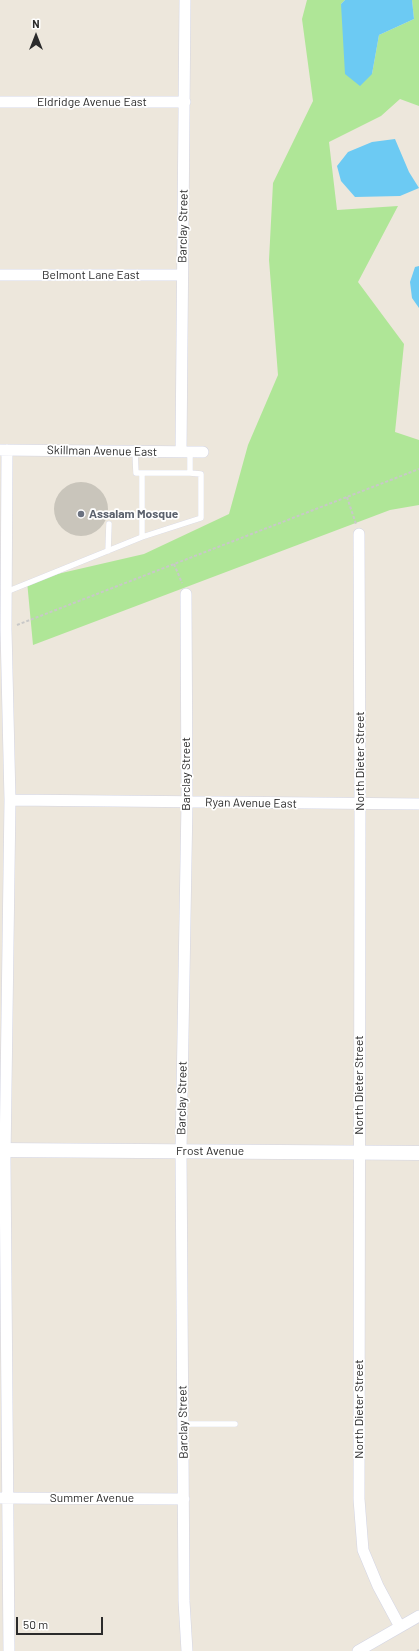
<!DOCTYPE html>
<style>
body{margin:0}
#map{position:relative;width:419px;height:1651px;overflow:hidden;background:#ede7dc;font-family:Barlow,sans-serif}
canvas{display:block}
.north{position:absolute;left:16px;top:16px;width:40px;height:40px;-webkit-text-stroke:3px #fff;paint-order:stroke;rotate:0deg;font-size:11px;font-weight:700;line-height:16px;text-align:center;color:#2b2b2b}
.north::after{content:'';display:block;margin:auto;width:14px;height:18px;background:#2b2b2b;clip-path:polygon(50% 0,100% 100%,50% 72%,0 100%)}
.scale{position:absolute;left:16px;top:1617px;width:87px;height:18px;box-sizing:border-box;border:2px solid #2b2b2b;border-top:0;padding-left:5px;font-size:12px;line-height:14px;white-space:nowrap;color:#2b2b2b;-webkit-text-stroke:3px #fff;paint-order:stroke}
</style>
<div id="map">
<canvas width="419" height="1651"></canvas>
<div class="north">N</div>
<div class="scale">50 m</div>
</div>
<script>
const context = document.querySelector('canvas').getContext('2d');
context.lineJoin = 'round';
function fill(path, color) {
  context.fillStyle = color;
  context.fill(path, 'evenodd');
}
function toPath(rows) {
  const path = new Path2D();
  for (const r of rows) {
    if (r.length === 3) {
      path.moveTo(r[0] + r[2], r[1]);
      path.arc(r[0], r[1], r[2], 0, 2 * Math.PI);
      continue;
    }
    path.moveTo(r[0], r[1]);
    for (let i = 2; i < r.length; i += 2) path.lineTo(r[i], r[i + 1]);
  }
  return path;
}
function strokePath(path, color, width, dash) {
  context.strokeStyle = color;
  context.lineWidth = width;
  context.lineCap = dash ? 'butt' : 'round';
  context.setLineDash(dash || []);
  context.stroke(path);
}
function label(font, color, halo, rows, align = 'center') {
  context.font = font + ' Barlow,sans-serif';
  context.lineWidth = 3.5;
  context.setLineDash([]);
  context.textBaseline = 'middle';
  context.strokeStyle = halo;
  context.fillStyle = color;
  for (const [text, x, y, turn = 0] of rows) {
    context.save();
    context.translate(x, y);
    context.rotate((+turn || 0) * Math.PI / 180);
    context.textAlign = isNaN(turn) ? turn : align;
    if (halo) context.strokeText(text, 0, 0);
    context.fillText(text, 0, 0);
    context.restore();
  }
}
fill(toPath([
 [307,0,345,0,341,4,372,74,379,35,414,19,412,0,419,0,419,106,400,99,381,116,329,142,337,210,398,206,358,282,404,344,395,432,419,440,419,505,390,510,33,645,27,581,144,554,229,514,248,445,278,375,269,260,273,183,313,101,302,19]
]), '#afe697');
fill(toPath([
 [345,0,412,0,414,19,379,35,372,74,360,86,345,74,341,4],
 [395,139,409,172,419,188,400,196,355,197,341,181,337,166,348,152,372,142],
 [419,266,419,308,412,298,410,282,415,267]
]), '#6ccaf3');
fill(toPath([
 [81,509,27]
]), '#c9c5bb');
const service = toPath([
 [135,451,136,473,190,473,190,452],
 [142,473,142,537,201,518,201,474,190,473],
 [108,551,109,524],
 [6,592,142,537],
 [183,1424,235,1424]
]);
const minor = toPath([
 [0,102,185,102],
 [0,275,182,275],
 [1,450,203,452],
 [7,450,6,629,10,800,5,1160,9,1651],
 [181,452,185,0],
 [359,534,360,804,359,1499,363,1550,378,1586,400,1627],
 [186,594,187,802,181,1151,184,1601,187,1651],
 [10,800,419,804],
 [0,1498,184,1499],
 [358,1651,419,1616]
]);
const tertiary = toPath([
 [0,1150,419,1153]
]);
strokePath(service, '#d2d4e4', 6);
strokePath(minor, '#d2d4e4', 12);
strokePath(tertiary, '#d2d4e4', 15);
strokePath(toPath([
 [347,497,356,524],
 [174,564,182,583],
 [17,625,419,469],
 [417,1651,419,1650]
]), '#c8c8c8', 2, [3, 2]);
strokePath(service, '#fff', 5.5);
strokePath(minor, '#fff', 11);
strokePath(tertiary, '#fff', 14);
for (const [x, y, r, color] of [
 [81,514,4,"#6b7280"]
]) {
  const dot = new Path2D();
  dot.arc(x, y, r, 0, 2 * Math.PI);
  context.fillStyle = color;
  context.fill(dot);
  strokePath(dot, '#fff', 1.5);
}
label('12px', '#2b2b2b', '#fff', [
 ["Eldridge Avenue East",92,102],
 ["Barclay Street",183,226,-89],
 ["Belmont Lane East",91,275],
 ["Skillman Avenue East",102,451,1],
 ["North Dieter Street",360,761,-90],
 ["Barclay Street",186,774,-90],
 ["Ryan Avenue East",251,803,1],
 ["North Dieter Street",359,1085,-90],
 ["Barclay Street",182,1098,-89],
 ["Frost Avenue",210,1151],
 ["North Dieter Street",359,1409,-90],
 ["Barclay Street",183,1422,-91],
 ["Summer Avenue",92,1498]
]);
label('bold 12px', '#5b616d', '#fff', [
 ["Assalam Mosque",89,514]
], 'left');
</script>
